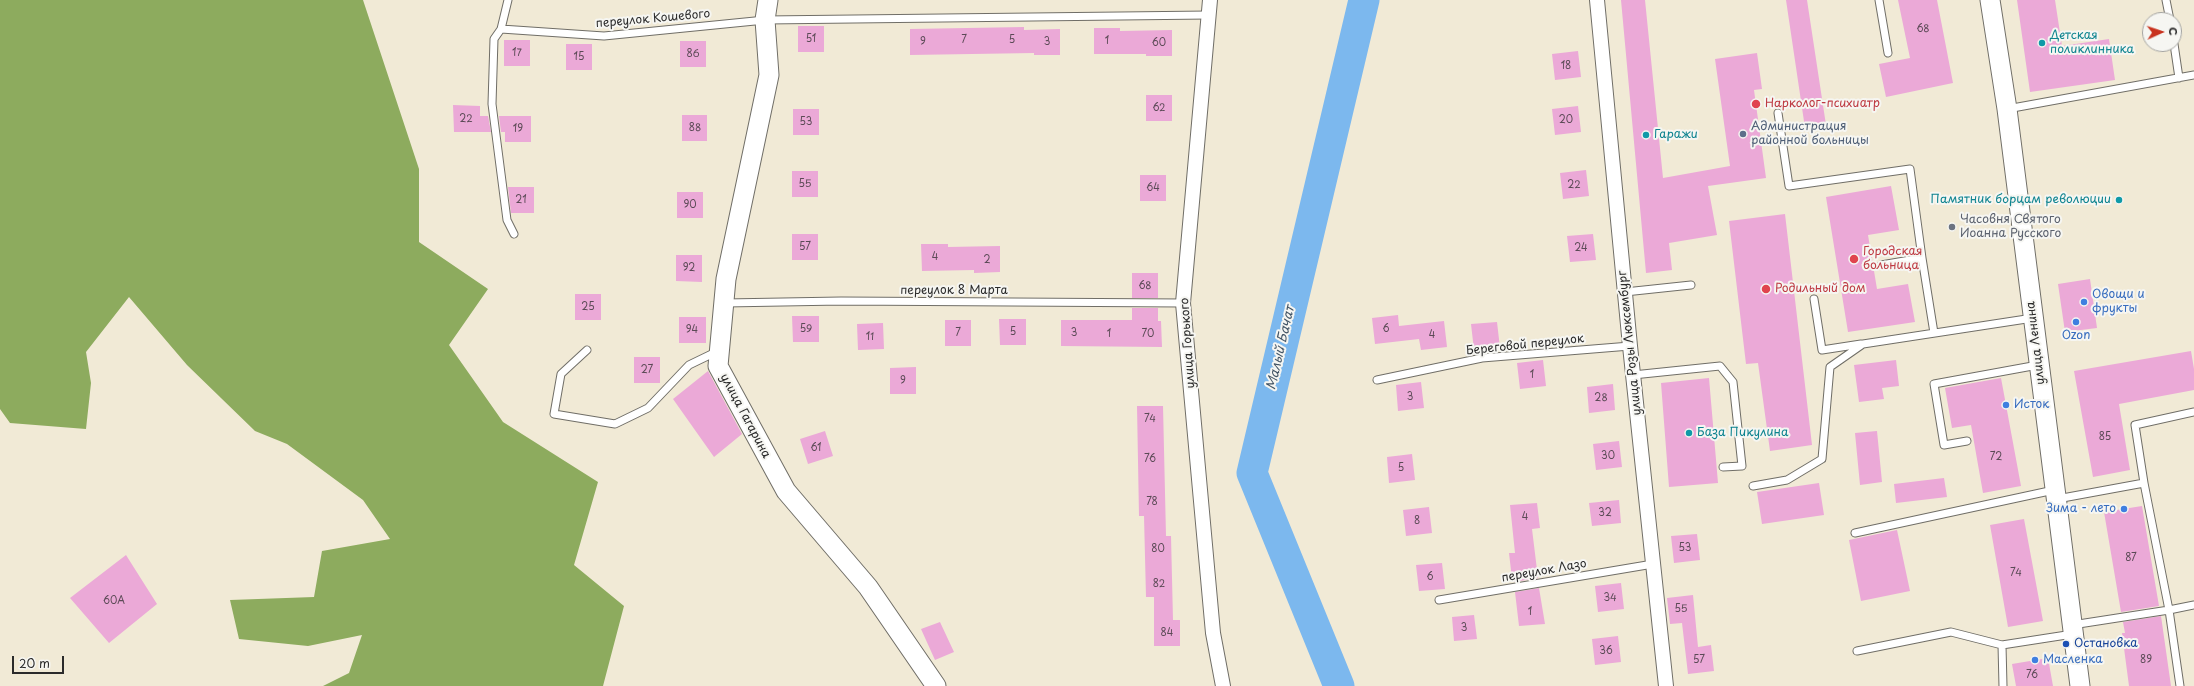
<!DOCTYPE html>
<meta charset="utf-8">
<style>
body{margin:0}
#map{position:relative;width:2194px;height:686px;overflow:hidden;background:#f1ead6;font-family:"Playpen Sans",sans-serif}
canvas{display:block}
.north{position:absolute;left:2142px;top:12px;width:40px;height:40px;box-sizing:border-box;background:#f6f6f2;border:1px solid #a5a5a2;border-radius:50%;rotate:87deg;font-size:11px;font-weight:700;line-height:16px;text-align:center;color:#2b2b2b}
.north::after{content:'';display:block;margin:auto;width:14px;height:18px;background:#c8321e;clip-path:polygon(50% 0,100% 100%,50% 72%,0 100%)}
.scale{position:absolute;left:12px;top:656px;width:52px;height:18px;box-sizing:border-box;border:2px solid #2b2b2b;border-top:0;padding-left:5px;font-size:12px;line-height:14px;white-space:nowrap;color:#2b2b2b;-webkit-text-stroke:3px #f6f6f2;paint-order:stroke}
</style>
<div id="map">
<canvas width="2194" height="686"></canvas>
<div class="north">С</div>
<div class="scale">20 m</div>
</div>
<script>
const context = document.querySelector('canvas').getContext('2d');
context.lineJoin = 'round';
function fill(path, color) {
  context.fillStyle = color;
  context.fill(path, 'evenodd');
}
function toPath(rows) {
  const path = new Path2D();
  for (const r of rows) {
    path.moveTo(r[0], r[1]);
    for (let i = 2; i < r.length; i += 2) path.lineTo(r[i], r[i + 1]);
  }
  return path;
}
function strokePath(path, color, width, dash) {
  context.strokeStyle = color;
  context.lineWidth = width;
  context.lineCap = dash ? 'butt' : 'round';
  context.setLineDash(dash || []);
  context.stroke(path);
}
function label(font, color, halo, rows, align = 'center') {
  context.font = font + ' "Playpen Sans",sans-serif';
  context.lineWidth = 4;
  context.setLineDash([]);
  context.textBaseline = 'middle';
  context.strokeStyle = halo;
  context.fillStyle = color;
  for (const [text, x, y, turn = 0] of rows) {
    context.save();
    context.translate(x, y);
    context.rotate((+turn || 0) * Math.PI / 180);
    context.textAlign = isNaN(turn) ? turn : align;
    if (halo) context.strokeText(text, 0, 0);
    context.fillText(text, 0, 0);
    context.restore();
  }
}
fill(toPath([
 [0,0,363,0,419,169,419,242,488,289,449,345,503,422,598,482,574,565,624,606,603,686,323,686,349,673,362,635,308,646,239,639,230,600,314,597,322,551,390,539,363,500,287,444,255,431,187,365,129,297,86,352,91,383,86,429,10,423,0,409]
]), '#8dab5e');
strokePath(toPath([
 [1339,686,1252,473,1364,0]
]), '#7cb8ee', 31);
fill(toPath([
 [1621,0,1645,0,1663,178,1730,166,1715,59,1757,53,1762,89,1754,90,1766,178,1708,186,1717,235,1669,243,1672,270,1646,273],
 [1786,0,1807,0,1826,125,1805,128],
 [1898,0,1937,0,1953,83,1886,97,1879,64,1910,58],
 [2017,0,2055,0,2062,46,2109,39,2115,80,2030,92],
 [798,26,824,26,824,52,798,52],
 [1024,27,1024,30,1060,29,1060,55,1034,55,1034,53,910,55,910,29],
 [1094,28,1120,28,1120,31,1172,30,1172,56,1146,56,1146,54,1094,54],
 [504,40,530,40,530,66,504,66],
 [680,41,706,41,706,67,680,67],
 [566,44,592,44,592,70,566,70],
 [1578,51,1581,77,1555,80,1552,54],
 [1146,95,1172,95,1172,121,1146,121],
 [453,105,480,106,480,116,488,116,491,132,454,132],
 [1578,106,1581,132,1555,135,1552,109],
 [793,109,819,109,819,135,793,135],
 [682,115,707,115,707,141,682,141],
 [499,116,531,116,531,142,505,142,505,132,501,132],
 [1586,170,1589,196,1563,199,1560,173],
 [792,171,818,171,818,197,792,197],
 [1140,175,1166,175,1166,201,1140,201],
 [1891,186,1899,230,1868,235,1877,289,1908,284,1915,322,1848,332,1826,197],
 [508,187,534,187,534,213,511,213],
 [677,192,703,192,703,218,677,218],
 [1785,214,1812,445,1770,451,1758,363,1746,364,1729,221],
 [792,234,818,234,818,260,792,260],
 [1593,234,1596,260,1570,262,1567,236],
 [921,244,948,244,948,247,1000,246,1000,272,974,273,974,270,922,271],
 [676,255,702,255,702,282,676,281],
 [1132,273,1158,273,1158,298,1132,298],
 [2090,279,2097,328,2065,332,2058,284],
 [575,294,601,294,601,320,575,320],
 [1132,308,1158,308,1158,321,1161,321,1162,347,1061,346,1061,320,1132,320],
 [1398,315,1399,326,1444,321,1447,347,1421,350,1419,339,1375,344,1372,318],
 [792,316,819,316,819,342,793,342],
 [679,317,706,317,706,343,679,343],
 [999,319,1026,319,1026,345,1000,345],
 [945,320,971,320,971,346,945,346],
 [1497,322,1500,348,1474,350,1471,324],
 [883,323,884,349,858,350,857,324],
 [2191,351,2194,369,2194,390,2119,404,2130,470,2093,477,2074,371],
 [634,357,660,357,660,383,634,383],
 [1543,360,1546,386,1520,389,1517,363],
 [1896,360,1899,386,1882,388,1884,399,1859,402,1854,365],
 [916,367,916,394,890,394,890,368],
 [708,371,742,434,714,457,673,399],
 [1709,378,1718,483,1669,487,1661,383],
 [2001,378,2021,486,1983,493,1971,425,1952,428,1945,388],
 [1421,382,1424,408,1398,411,1396,385],
 [1613,384,1615,410,1589,413,1587,387],
 [1137,406,1163,406,1166,536,1171,536,1173,620,1180,620,1180,646,1154,646,1154,597,1146,597,1144,516,1139,516],
 [825,431,833,456,808,464,800,439],
 [1877,431,1882,482,1860,485,1855,433],
 [1619,441,1622,467,1596,470,1593,444],
 [1412,454,1415,480,1389,483,1387,457],
 [1944,478,1947,497,1896,503,1894,484],
 [1819,483,1824,515,1762,524,1757,492],
 [1619,500,1621,523,1592,526,1589,503],
 [1537,503,1540,528,1532,529,1538,578,1514,582,1514,579,1512,579,1509,553,1515,553,1510,505],
 [2142,506,2159,606,2121,612,2104,512],
 [1429,507,1432,533,1406,536,1403,510],
 [2024,519,2043,621,2008,627,1990,525],
 [1897,530,1910,591,1861,601,1849,540],
 [1697,534,1700,560,1674,563,1671,536],
 [126,555,157,604,109,643,70,598],
 [1442,563,1445,589,1419,591,1416,565],
 [1621,583,1624,609,1598,612,1595,586],
 [1539,588,1545,624,1519,626,1515,592],
 [1693,595,1698,647,1711,645,1714,671,1688,674,1682,623,1670,624,1667,598],
 [1474,615,1477,639,1454,641,1452,617],
 [2161,616,2171,686,2129,686,2122,633,2125,633,2123,622],
 [940,622,954,652,935,660,921,629],
 [1618,636,1621,662,1595,665,1592,639],
 [2048,658,2053,686,2016,686,2012,664]
]), '#eba9d7');
const lane = toPath([
 [508,0,501,29,604,36,765,20,1209,15],
 [1879,0,1888,53],
 [2166,0,2170,20],
 [501,29,494,39,492,104,507,220,514,234],
 [2174,44,2179,78],
 [2007,109,2194,75],
 [1778,113,1789,186,1910,169,1922,258],
 [1881,265,1922,258,1934,333],
 [1625,292,1691,285],
 [1814,299,1822,350,1861,344],
 [725,303,841,301,1183,303],
 [587,350,561,374,554,414,615,424,648,408,689,365,718,351],
 [1633,375,1720,366,1733,382,1742,466,1723,467],
 [1377,380,1482,358,1630,346],
 [1967,441,1944,445,1934,384,2038,365],
 [2144,483,2169,610,2180,686],
 [1753,486,1787,480,1822,459,1830,367,1863,344,2033,318],
 [2057,499,2144,483,2135,425,2194,412],
 [1855,533,2054,490],
 [1439,600,1653,564],
 [2072,625,2169,610,2194,605],
 [2002,645,2003,686],
 [1857,651,1951,632,2002,645,2073,634]
]);
const street = toPath([
 [1210,0,1183,303,1213,633,1223,686],
 [1597,0,1630,346,1666,686]
]);
const secondary = toPath([
 [768,0,765,20,769,75,726,279,718,366,786,491,868,587,936,686],
 [1990,0,2007,109,2080,686]
]);
strokePath(lane, '#706e67', 9);
strokePath(street, '#706e67', 16);
strokePath(secondary, '#706e67', 21);
strokePath(lane, '#fff', 7);
strokePath(street, '#fff', 14);
strokePath(secondary, '#fff', 19);
for (const [x, y, r, color] of [
 [2042,43,4,"#0f9aa8"],
 [1756,104,5,"#e0444e"],
 [1743,134,4,"#5c6f8a"],
 [1646,135,4,"#0f9aa8"],
 [2119,200,4,"#0f9aa8"],
 [1952,227,4,"#6b7280"],
 [1854,259,5,"#e0444e"],
 [1766,289,5,"#e0444e"],
 [2084,302,4,"#3f7fe0"],
 [2076,322,4,"#3f7fe0"],
 [2006,405,4,"#3f7fe0"],
 [1689,433,4,"#0f9aa8"],
 [2124,509,4,"#3f7fe0"],
 [2066,644,4,"#1a4fb4"],
 [2035,660,4,"#3f7fe0"]
]) {
  const dot = new Path2D();
  dot.arc(x, y, r, 0, 2 * Math.PI);
  context.fillStyle = color;
  context.fill(dot);
  strokePath(dot, '#f6f6f2', 1.5);
}
label('10px', '#5b4a56', null, [
 ["68",1923,29],
 ["51",811,39],
 ["7",964,40],
 ["5",1012,40],
 ["1",1107,41],
 ["9",923,42],
 ["3",1047,42],
 ["60",1159,43],
 ["17",517,53],
 ["86",693,54],
 ["15",579,57],
 ["18",1566,66],
 ["62",1159,108],
 ["22",466,119],
 ["20",1566,120],
 ["53",806,122],
 ["88",695,128],
 ["19",518,129],
 ["55",805,184],
 ["22",1574,185],
 ["64",1153,188],
 ["21",521,200],
 ["90",690,205],
 ["57",805,247],
 ["24",1581,248],
 ["4",935,257],
 ["2",987,260],
 ["92",689,268],
 ["68",1145,286],
 ["25",588,307],
 ["59",806,329],
 ["6",1386,329],
 ["94",692,330],
 ["5",1013,332],
 ["7",958,333],
 ["3",1074,333],
 ["1",1109,334],
 ["70",1148,334],
 ["4",1432,335],
 ["11",870,337],
 ["27",647,370],
 ["1",1532,375],
 ["9",903,381],
 ["3",1410,397],
 ["28",1601,398],
 ["74",1150,419],
 ["85",2105,437],
 ["61",816,448],
 ["30",1608,456],
 ["72",1996,457],
 ["76",1150,459],
 ["5",1401,468],
 ["78",1152,502],
 ["32",1605,513],
 ["4",1525,517],
 ["8",1417,521],
 ["53",1685,548],
 ["80",1158,549],
 ["87",2131,558],
 ["74",2016,573],
 ["6",1430,577],
 ["82",1159,584],
 ["34",1610,598],
 ["60А",114,601],
 ["55",1681,609],
 ["1",1530,612],
 ["3",1464,628],
 ["84",1167,633],
 ["36",1606,651],
 ["57",1699,660],
 ["89",2146,660],
 ["76",2032,675]
]);
label('12px', '#2b2b2b', '#f6f6f2', [
 ["переулок Кошевого",653,19,-5],
 ["переулок 8 Марта",954,291],
 ["улица Горького",1188,343,-94],
 ["улица Розы Люксембург",1630,343,-96],
 ["улица Ленина",2036,343,-97],
 ["Береговой переулок",1525,345,-6],
 ["улица Гагарина",745,416,62],
 ["переулок Лазо",1544,571,-10]
]);
label('12px', '#0d838f', '#f6f6f2', [
 ["Детская",2050,36],
 ["поликлинника",2050,50],
 ["Гаражи",1654,135],
 ["Памятник борцам революции",2111,200,"right"],
 ["База Пикулина",1697,433]
], 'left');
label('12px', '#be3a42', '#f6f6f2', [
 ["Нарколог-психиатр",1765,104],
 ["Городская",1863,252],
 ["больница",1863,266],
 ["Родильный дом",1775,289]
], 'left');
label('12px', '#4e5e75', '#f6f6f2', [
 ["Администрация",1751,127],
 ["районной больницы",1751,141]
], 'left');
label('12px', '#5b616d', '#f6f6f2', [
 ["Часовня Святого",1960,220],
 ["Иоанна Русского",1960,234]
], 'left');
label('12px', '#366cbe', '#f6f6f2', [
 ["Овощи и",2092,295],
 ["фрукты",2092,309],
 ["Ozon",2076,336,"center"],
 ["Исток",2014,405],
 ["Зима - лето",2116,509,"right"],
 ["Масленка",2043,660]
], 'left');
label('12px', '#164399', '#f6f6f2', [
 ["Остановка",2074,644]
], 'left');
label('italic 13px', '#435566', '#f6f6f2', [
 ["Малый Бачат",1281,348,-77]
]);
</script>
